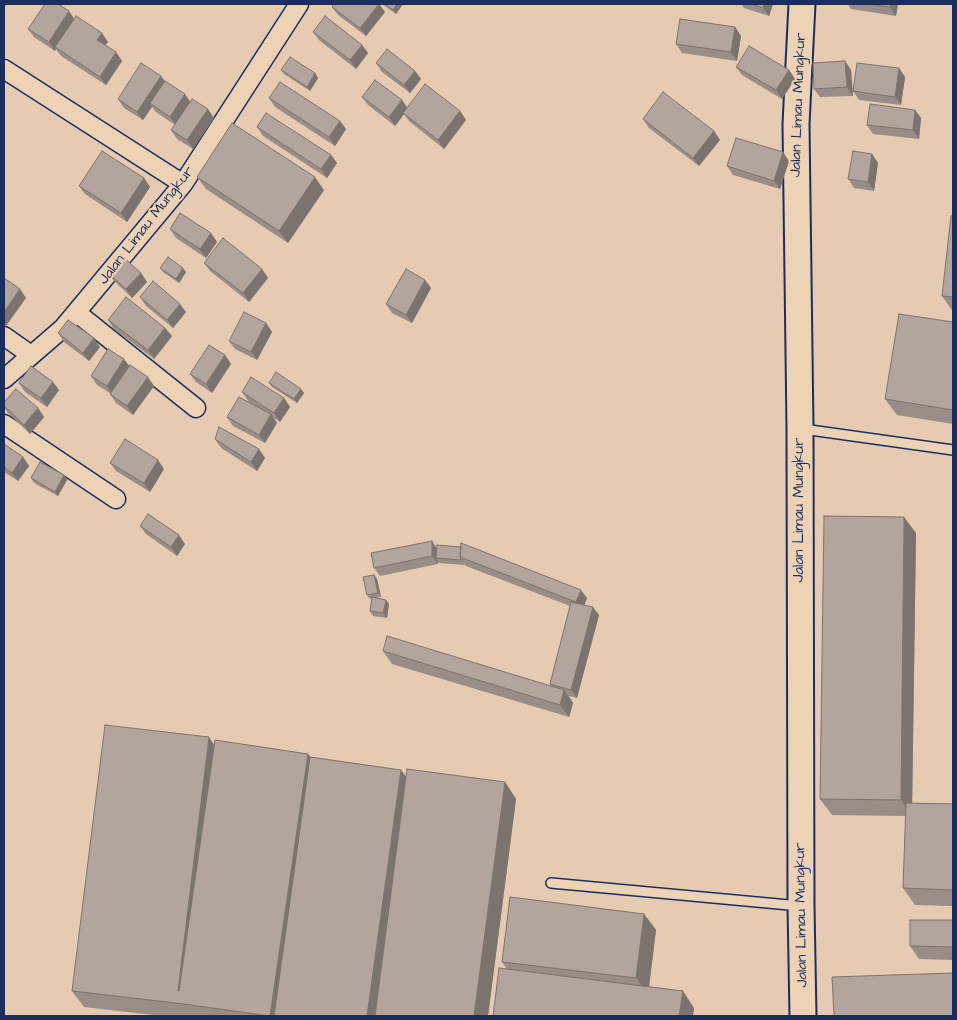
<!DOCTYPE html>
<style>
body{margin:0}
#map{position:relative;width:957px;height:1020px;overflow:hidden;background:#e6cbb2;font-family:"Architects Daughter",sans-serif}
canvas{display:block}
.frame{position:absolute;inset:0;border:5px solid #1b2f5e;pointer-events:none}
</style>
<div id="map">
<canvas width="957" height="1020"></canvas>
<div class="frame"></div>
</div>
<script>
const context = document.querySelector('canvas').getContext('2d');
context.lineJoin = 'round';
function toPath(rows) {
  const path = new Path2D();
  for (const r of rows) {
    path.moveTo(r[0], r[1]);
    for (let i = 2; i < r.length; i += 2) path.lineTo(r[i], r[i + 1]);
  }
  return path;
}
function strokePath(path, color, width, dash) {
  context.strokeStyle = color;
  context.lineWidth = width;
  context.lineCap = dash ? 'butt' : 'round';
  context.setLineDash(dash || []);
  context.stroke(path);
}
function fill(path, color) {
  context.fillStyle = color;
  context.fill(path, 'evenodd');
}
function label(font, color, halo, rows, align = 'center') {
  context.font = font + ' "Architects Daughter",sans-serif';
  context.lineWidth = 4;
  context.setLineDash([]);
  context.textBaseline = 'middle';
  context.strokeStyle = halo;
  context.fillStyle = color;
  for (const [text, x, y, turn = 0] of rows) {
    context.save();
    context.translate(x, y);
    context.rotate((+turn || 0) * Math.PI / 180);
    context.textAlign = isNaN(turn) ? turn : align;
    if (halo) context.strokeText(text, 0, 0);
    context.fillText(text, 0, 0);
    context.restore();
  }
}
const lane = toPath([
 [803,429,953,450],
 [551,883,800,906]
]);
const street = toPath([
 [4,69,183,184],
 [77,313,196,408],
 [4,336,31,355],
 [4,379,63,328,183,184,299,4],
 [4,424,116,499]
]);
const secondary = toPath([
 [802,4,796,124,800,428,801,906,803,1016]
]);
strokePath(lane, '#1b2f5e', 12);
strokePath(street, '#1b2f5e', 21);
strokePath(secondary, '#1b2f5e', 29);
strokePath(lane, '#eed2b5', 9);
strokePath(street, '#eed2b5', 18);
strokePath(secondary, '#eed2b5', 25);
fill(toPath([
 [382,4,403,4,396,14],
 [741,4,773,4,769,16,744,8],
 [848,4,898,4,896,16,851,9],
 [332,7,385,12,366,36,338,15],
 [74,18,108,42,105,45,116,52,122,61,106,85,61,56,56,49,55,51,34,37,28,29],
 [735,27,741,36,737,61,682,53,676,44],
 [313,32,362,45,368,53,356,69,319,40],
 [845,61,851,70,853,96,820,97,814,89],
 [376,63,415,71,421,79,410,93,382,72],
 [736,67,789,70,795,79,782,99,742,75],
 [899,68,905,77,901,105,859,100,853,91],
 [281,70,315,73,318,78,310,91,284,74],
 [165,81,190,101,214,118,193,149,177,139,171,130,175,125,156,112,152,107,143,120,124,108,118,99],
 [362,97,402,100,407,107,460,111,466,120,444,149,409,121,404,114,395,126,368,105],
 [269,98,340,121,346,129,335,146,275,107],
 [915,110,921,118,919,139,873,134,867,125],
 [643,119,714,131,720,140,699,166,649,128],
 [257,127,331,155,337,163,327,178,263,136],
 [783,152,789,161,780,189,733,175,727,166],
 [872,154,878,163,874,191,854,188,848,179],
 [197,177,324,190,288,243,206,189],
 [144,178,150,187,127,222,85,194,79,186],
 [953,216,953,312,942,296],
 [170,229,211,233,217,242,206,258,176,238],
 [204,263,262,269,268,278,249,302,210,271],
 [160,268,183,268,186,272,179,283,163,272],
 [106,271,141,273,147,282,132,298,112,279],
 [425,280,431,288,412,323,392,313,386,304],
 [140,297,186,312,173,328,146,306],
 [108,320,165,328,172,336,154,359,114,329],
 [953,322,953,424,897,415,885,399],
 [266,323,272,332,257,360,235,349,229,341],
 [58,333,100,347,89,361,64,342],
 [225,355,231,364,212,393,196,382,190,374],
 [129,366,154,386,133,415,116,403,110,394,110,393,97,385,91,376],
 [53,382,59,390,47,407,25,392,19,383],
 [269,383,301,389,304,393,297,403,272,387],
 [242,392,284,398,290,407,280,422,273,417,277,423,265,443,233,426,227,417,253,405,248,401],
 [4,402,38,408,44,417,30,434,8,413,4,407],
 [215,439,259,449,265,458,257,471,221,448],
 [4,444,23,457,29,466,18,481,4,472],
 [110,463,164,469,150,492,116,471],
 [64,475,67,480,58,496,34,483,31,478],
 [140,526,185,544,177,556,146,534],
 [916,533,912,803,953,804,953,906,915,905,903,888,906,816,832,815,820,799],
 [437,548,587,598,584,605,599,615,577,698,569,696,573,703,569,717,392,664,383,651,551,686,550,684,570,606,466,566,464,564,464,565,439,563,438,562,438,564,380,576,374,568],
 [374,575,377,579,381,597,376,598,386,600,389,604,387,618,373,616,370,611,372,599,370,599,367,595],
 [214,745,308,754,310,757,401,770,406,777,505,782,516,799,488,1016,161,1016,84,1007,72,991],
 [644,914,656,930,649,987,694,1008,693,1016,493,1016,507,969,502,962],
 [953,920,953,960,919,959,910,946]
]), '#9a8d87');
fill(toPath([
 [4,4,7,4,4,8],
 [379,4,385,12,366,36,360,28],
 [397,4,403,4,396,14,393,10],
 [764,4,773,4,769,16,763,8],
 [891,4,898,4,896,16,890,7],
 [69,11,75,20,55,47,56,49,55,51,49,42],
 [735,27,741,36,737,61,731,52],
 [102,33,108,42,103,48,97,40],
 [362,45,368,53,356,69,350,60],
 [116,52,122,61,106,85,100,77],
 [845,61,851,70,853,96,847,87],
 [899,68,905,77,901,105,895,97],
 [789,70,795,79,782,99,776,90],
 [415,71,421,79,410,93,404,85],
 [315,73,318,78,310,91,307,87],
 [161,76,167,84,150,103,152,107,143,120,137,112],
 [185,94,191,103,176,125,170,117],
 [402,100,408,109,395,126,389,117],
 [208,109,214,118,193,149,187,140],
 [915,110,921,118,919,139,913,130],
 [460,111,466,120,444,149,438,140],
 [340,121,346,129,335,146,329,137],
 [714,131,720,140,699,166,693,158],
 [783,152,789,161,780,189,774,181],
 [872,154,878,163,874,191,868,182],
 [331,155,337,163,327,178,321,169],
 [315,177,324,190,288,243,279,231],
 [144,178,150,187,127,222,121,213],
 [211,233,217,242,206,258,200,249],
 [183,268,186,272,179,283,176,279],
 [262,269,268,278,249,302,243,293],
 [141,273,147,282,132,298,126,289],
 [425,280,431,288,412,323,406,315],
 [20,289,26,298,6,326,4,322,4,312],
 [180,304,186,312,173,328,167,320],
 [266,323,272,332,257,360,251,352],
 [165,328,172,336,154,359,148,350],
 [94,338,100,347,89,361,83,353],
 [225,355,231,364,212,393,206,384],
 [124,359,130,367,113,395,107,386],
 [148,377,154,386,133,415,127,406],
 [53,382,59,390,47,407,41,398],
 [301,389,304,393,297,403,294,399],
 [284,398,290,407,280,422,274,413],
 [38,408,44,417,30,434,24,425],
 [271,414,277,423,265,443,259,435],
 [259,449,265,458,257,471,251,462],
 [23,457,29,466,18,481,12,473],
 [158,460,164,469,150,492,144,483],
 [64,475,67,480,58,496,55,492],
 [904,517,916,533,912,816,901,800],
 [179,535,185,544,177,556,171,547],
 [432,541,438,550,436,558,438,562,438,564,432,556],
 [374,575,377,579,381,597,378,593],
 [581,590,587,598,582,611,576,602],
 [386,600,389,604,387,618,383,613],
 [593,607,599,615,577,698,571,690],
 [564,690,573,703,569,717,560,705],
 [209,737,220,754,189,1005,178,991],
 [308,754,320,770,284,1016,270,1016],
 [401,770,413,786,380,1016,367,1016],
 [505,782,516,799,488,1016,474,1016],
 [644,914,656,930,648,994,636,978],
 [683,991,694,1008,693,1016,679,1016]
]), '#7d736e');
const building = toPath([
 [45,4,58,4,69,11,49,42,28,29,45,4],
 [334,4,379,4,360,28,332,7,334,4],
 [385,4,397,4,393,10,385,4],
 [751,4,764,4,763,8,751,4],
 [867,4,891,4,890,7,867,4],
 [76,16,102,33,97,40,116,52,100,77,55,47,76,16],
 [325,16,362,45,350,60,313,32,325,16],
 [680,19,735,27,731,52,676,44,680,19],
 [749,46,789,70,776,90,736,67,749,46],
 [387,49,415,71,404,85,376,63,387,49],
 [290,57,315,73,307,87,281,70,290,57],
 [845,61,847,87,814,89,813,63,845,61],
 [141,63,161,76,137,112,118,99,141,63],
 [857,63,899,68,895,97,853,91,857,63],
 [375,80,402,100,389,117,362,97,375,80],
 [165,81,185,94,170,117,150,103,165,81],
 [280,82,340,121,329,137,269,98,280,82],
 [425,84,460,111,438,140,403,113,425,84],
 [663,92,714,131,693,158,643,119,663,92],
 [192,99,208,109,187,140,171,130,192,99],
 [870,104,915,110,913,130,867,125,870,104],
 [266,113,331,155,321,169,257,127,266,113],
 [232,123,315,177,279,231,197,177,232,123],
 [736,138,783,152,774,181,727,166,736,138],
 [102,151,144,178,121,213,79,186,102,151],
 [853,151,872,154,868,182,848,179,853,151],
 [180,213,211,233,200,249,170,229,180,213],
 [951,216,953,216,953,297,942,296,951,216],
 [223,238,262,269,243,293,204,263,223,238],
 [121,255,141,273,126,289,106,271,121,255],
 [168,257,183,268,176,279,160,268,168,257],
 [406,269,425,280,406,315,386,304,406,269],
 [4,278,20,289,4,312,4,278],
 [153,281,180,304,167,320,140,297,153,281],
 [126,297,165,328,148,350,108,320,126,297],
 [244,312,266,323,251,352,229,341,244,312],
 [899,314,953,322,953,410,885,399,899,314],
 [68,320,94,338,83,353,58,333,68,320],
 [209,345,225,355,206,384,190,374,209,345],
 [108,349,124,359,107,386,91,376,108,349],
 [130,365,148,377,127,406,110,394,130,365],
 [31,366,53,382,41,398,19,383,31,366],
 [276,372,301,389,294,399,269,383,276,372],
 [251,377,284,398,274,413,242,392,251,377],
 [16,389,38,408,24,425,4,406,4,402,16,389],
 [239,397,271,414,259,435,227,417,239,397],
 [219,427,259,449,251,462,215,439,219,427],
 [125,439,158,460,144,483,110,463,125,439],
 [4,444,23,457,12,473,4,467,4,444],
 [40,462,64,475,55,492,31,478,40,462],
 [148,514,179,535,171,547,140,526,148,514],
 [824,516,904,517,901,800,820,799,824,516],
 [432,541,432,556,374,568,371,553,432,541],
 [461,543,581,590,576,602,460,557,461,543],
 [437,545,461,547,460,557,461,560,436,558,437,545],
 [374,575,378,593,367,595,363,577,374,575],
 [372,597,386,600,383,613,370,611,372,597],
 [571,602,593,607,571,690,550,684,571,602],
 [387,636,564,690,560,705,383,651,387,636],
 [105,725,209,737,178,991,179,991,215,740,308,754,270,1016,176,1003,72,991,105,725],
 [310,757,401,770,367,1016,274,1016,310,757],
 [407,769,505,782,474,1016,375,1016,407,769],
 [906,803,953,804,953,890,903,888,906,803],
 [510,897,644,914,636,978,502,962,510,897],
 [910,920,953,920,953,947,910,946,910,920],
 [499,968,683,991,679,1016,493,1016,499,968],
 [953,973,953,1016,834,1016,832,977,953,973]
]);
fill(building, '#b3a49d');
strokePath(building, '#7d736e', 1);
label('15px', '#1b2f5e', '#eed2b5', [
 ["Jalan Limau Mungkur",799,105,-88],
 ["Jalan Limau Mungkur",147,226,-52],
 ["Jalan Limau Mungkur",800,510,-90],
 ["Jalan Limau Mungkur",802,915,-91]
]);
</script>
